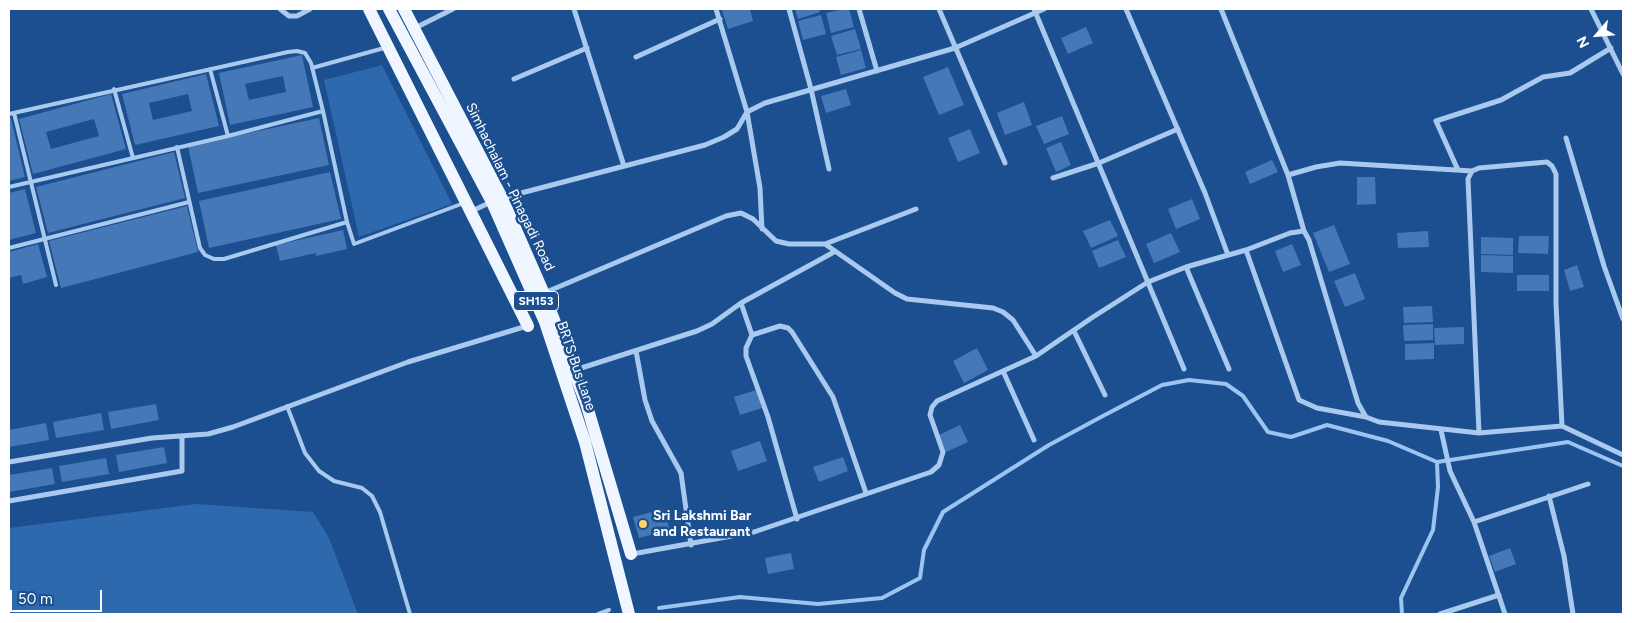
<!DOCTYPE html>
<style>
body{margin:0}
#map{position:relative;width:1632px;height:623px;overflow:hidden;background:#1b4f8f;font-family:Figtree,sans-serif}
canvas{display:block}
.frame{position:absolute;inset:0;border:10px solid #fff;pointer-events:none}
.north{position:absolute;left:1572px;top:10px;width:50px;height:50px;-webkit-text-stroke:4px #1b4f8f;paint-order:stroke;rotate:243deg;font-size:14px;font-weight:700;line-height:20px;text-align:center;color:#fff}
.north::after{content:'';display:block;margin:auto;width:18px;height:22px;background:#fff;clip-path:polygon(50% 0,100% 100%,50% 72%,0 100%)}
.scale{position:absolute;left:10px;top:590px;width:92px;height:22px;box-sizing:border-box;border:2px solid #fff;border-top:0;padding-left:6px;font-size:15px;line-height:18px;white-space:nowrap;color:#fff;-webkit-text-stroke:4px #1b4f8f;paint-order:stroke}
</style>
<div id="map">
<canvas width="1632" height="623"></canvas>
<div class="frame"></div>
<div class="north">N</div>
<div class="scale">50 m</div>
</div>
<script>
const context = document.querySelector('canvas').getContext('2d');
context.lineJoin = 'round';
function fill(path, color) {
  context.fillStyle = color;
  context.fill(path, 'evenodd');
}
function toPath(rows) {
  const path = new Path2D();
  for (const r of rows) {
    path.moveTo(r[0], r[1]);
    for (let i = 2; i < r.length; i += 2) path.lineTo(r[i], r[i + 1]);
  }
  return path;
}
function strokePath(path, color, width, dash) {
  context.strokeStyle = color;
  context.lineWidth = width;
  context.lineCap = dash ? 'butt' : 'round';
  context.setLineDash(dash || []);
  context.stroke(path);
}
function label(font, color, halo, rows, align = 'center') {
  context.font = font + ' Figtree,sans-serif';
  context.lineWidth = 5;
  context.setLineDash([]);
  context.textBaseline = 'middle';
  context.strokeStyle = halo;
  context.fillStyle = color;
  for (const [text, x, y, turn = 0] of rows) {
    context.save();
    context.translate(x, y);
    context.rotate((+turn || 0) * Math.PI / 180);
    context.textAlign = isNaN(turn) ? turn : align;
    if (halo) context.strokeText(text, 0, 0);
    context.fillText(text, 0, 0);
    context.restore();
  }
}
fill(toPath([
 [382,65,452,204,359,237,324,80],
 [196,504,313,512,329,538,358,614,9,614,9,528]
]), '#2e69ad');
strokePath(toPath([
 [659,608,740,597,818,604,882,598,920,578,924,550,943,512,1049,445,1101,417,1162,385,1189,380,1226,384,1243,396,1268,432,1291,437,1327,425,1388,441,1437,462,1568,442,1623,466],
 [1402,614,1401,598,1433,530,1438,487,1437,462]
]), '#9cc4f0', 4);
fill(toPath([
 [726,9,750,9,753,21,728,29,722,10],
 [795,9,819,9,820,12,798,19],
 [844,9,849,9,854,27,831,33,826,13],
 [821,15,826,34,803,40,798,21],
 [1086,27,1093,43,1068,54,1061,38],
 [855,29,861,49,837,55,831,36],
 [861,50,866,68,841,75,836,57],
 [302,55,313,107,230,125,219,73],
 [283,76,286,92,249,100,245,84],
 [948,67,964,105,939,115,923,77],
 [206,74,219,126,135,145,122,94],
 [188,94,192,111,153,120,149,103],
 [846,89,851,105,826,113,821,96],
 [111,94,126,149,33,174,19,119],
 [94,119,99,136,51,149,46,132],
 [1024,102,1032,125,1005,135,997,113],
 [1062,116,1069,134,1044,144,1036,126],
 [319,118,329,165,198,193,188,146],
 [9,119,11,119,25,177,9,181],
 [970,129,980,153,958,162,948,138],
 [1061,142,1071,165,1056,172,1046,148],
 [174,152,185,198,48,233,36,187],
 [1272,160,1278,172,1250,184,1245,172],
 [330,172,341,219,209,248,199,201],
 [1357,177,1375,177,1376,204,1357,205],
 [25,189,36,233,9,240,9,193],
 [1192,199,1200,219,1176,229,1168,209],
 [187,206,198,252,61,288,49,241],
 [1110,220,1118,236,1091,248,1083,231],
 [1334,225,1350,264,1329,272,1313,233],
 [343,230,347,249,316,256,316,253,280,261,276,245],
 [1428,231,1429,247,1398,248,1397,233],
 [1171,233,1180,252,1154,263,1146,244],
 [1519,236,1549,236,1548,254,1518,253],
 [1481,237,1513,238,1513,255,1481,254],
 [1118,240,1126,257,1099,268,1092,251],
 [38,244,47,277,23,284,21,275,9,278,9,252],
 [1292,244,1301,265,1283,272,1275,251],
 [1481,255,1513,256,1513,273,1481,272],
 [1577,265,1584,287,1570,291,1564,270],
 [1355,273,1365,299,1345,307,1334,281],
 [1517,275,1549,275,1549,291,1517,291],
 [1432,306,1433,322,1404,323,1403,307],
 [1433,324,1433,340,1404,341,1403,325],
 [1464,327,1464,344,1435,345,1434,328],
 [1434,343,1434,359,1405,360,1405,344],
 [977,348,988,370,964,383,953,361],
 [756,390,762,408,740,415,734,397],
 [156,404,159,420,111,429,108,412],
 [101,413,104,430,56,438,53,422],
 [46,423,49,440,9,447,9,430],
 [960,425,968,442,946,452,939,435],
 [760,441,767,461,738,471,731,451],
 [164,447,167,463,119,472,116,455],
 [843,457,848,471,819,482,813,467],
 [106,458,109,474,62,482,59,466],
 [52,468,55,484,9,492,9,475],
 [663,509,670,530,639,538,633,517],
 [1510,548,1516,564,1495,572,1489,556],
 [791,553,794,569,768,574,765,558]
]), '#4478b7');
strokePath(toPath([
 [312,68,384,48],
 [210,69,228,136],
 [114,89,133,158],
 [14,113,56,285],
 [9,114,288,52,297,51,305,53,311,63,323,111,347,222],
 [177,147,200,248,205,255,214,259,224,259,347,222,354,244,464,203],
 [9,187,228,136,323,111],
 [9,248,189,202],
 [287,406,305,453,319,471,334,481,362,488,372,496,380,512,410,614],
 [598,614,609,610]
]), '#a9c9ee', 4);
strokePath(toPath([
 [280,9,289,16,297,16,310,9],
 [574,9,624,166],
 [716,9,747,112,760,188,762,229],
 [789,9,811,89,829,169],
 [859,9,877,71],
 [939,9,1005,163],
 [1034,9,1184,369],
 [1126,9,1205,193,1228,255],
 [1221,9,1288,175,1304,231],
 [1591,9,1623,74],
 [415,28,453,9],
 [636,57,720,19],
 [514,79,587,48],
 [1566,138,1604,266,1623,319],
 [1458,170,1436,121,1501,100,1543,77,1570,73,1611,48],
 [1288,175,1316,167,1340,163,1472,171],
 [1053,178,1099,163,1178,129],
 [502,198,705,145,724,137,737,129,747,112,765,103,955,48,1044,9],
 [472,211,491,202],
 [825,244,916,209],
 [1246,250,1299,400,1317,408,1366,417],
 [1186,267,1229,369],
 [544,293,726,216,741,213,753,219,776,241,789,244,825,244,895,293,907,299,993,308,1003,312,1013,320,1036,356],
 [741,303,752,335,746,348,746,356,768,417,797,519],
 [1074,331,1105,395],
 [752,335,780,326,788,328,792,332,833,397,866,493],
 [636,351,645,400,652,421,681,473,691,545],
 [575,370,697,331,712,324,741,303,834,252],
 [1003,371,1034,440],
 [1441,430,1450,471,1474,522,1505,614],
 [1479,433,1468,179,1472,171,1479,168,1547,162,1552,166,1556,174,1556,303,1562,426],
 [9,462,152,438,208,434,233,427,408,362,527,326],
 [1549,496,1564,556,1573,614],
 [9,501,182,471,182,436],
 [1474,522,1588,484],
 [632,554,754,532,931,472,939,465,943,452,930,415,932,407,937,401,1036,356,1093,317,1148,282,1186,267,1246,250,1290,233,1304,231,1309,240,1358,403,1366,417,1379,422,1479,433,1562,426,1623,455],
 [1440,614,1499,595]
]), '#a9c9ee', 5);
strokePath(toPath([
 [369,9,528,326],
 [389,9,492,202,545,322,585,442,629,614],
 [404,9,502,198,544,294,586,403,631,554]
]), '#f0f6ff', 12);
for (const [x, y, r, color] of [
 [643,524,5,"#ffd166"]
]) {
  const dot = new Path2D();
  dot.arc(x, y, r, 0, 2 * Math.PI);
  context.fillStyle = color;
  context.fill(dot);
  strokePath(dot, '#1b4f8f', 2);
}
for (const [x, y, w] of [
 [536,301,45]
]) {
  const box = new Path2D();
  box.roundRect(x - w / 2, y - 9.5, w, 19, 4);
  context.fillStyle = '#1b4f8f';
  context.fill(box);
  strokePath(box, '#fff', 1);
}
label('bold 12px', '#fff', null, [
 ["SH153",536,301]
]);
label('14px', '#fff', '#1b4f8f', [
 ["Simhachalam - Pinagadi Road",510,187,64],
 ["BRTS Bus Lane",576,366,71]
]);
label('bold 14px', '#fff', '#1b4f8f', [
 ["Sri Lakshmi Bar",653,516],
 ["and Restaurant",653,532]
], 'left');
</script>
